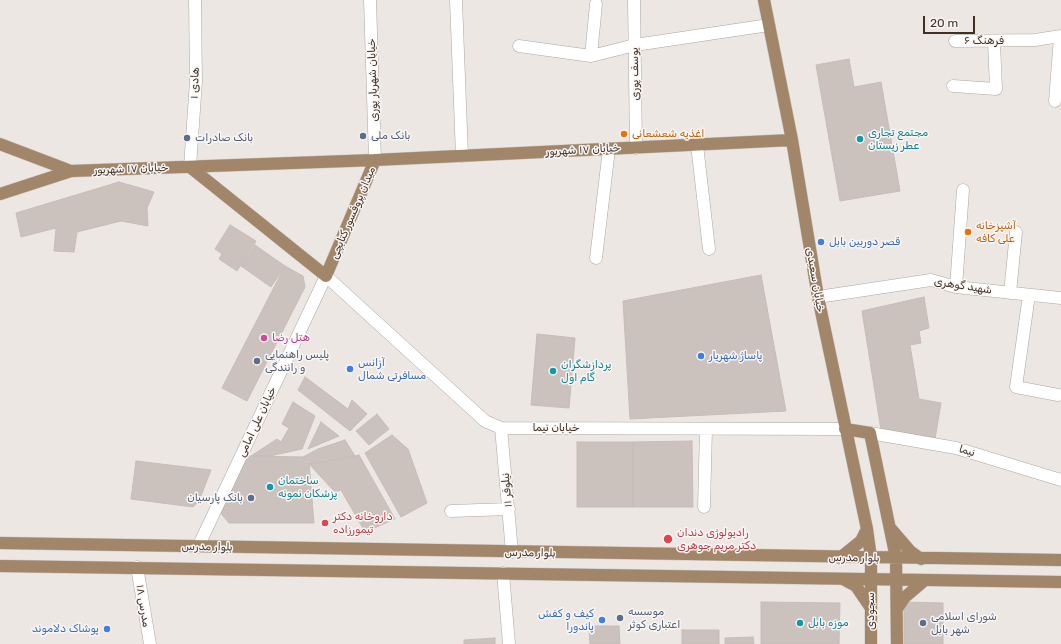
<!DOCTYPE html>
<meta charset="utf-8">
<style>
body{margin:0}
#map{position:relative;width:1061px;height:644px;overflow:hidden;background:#ede7e4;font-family:Rubik,sans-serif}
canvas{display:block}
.scale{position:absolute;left:923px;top:16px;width:52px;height:18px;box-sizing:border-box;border:2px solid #3f3124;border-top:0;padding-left:5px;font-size:12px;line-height:14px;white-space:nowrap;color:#3f3124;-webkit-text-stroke:3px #faf6f5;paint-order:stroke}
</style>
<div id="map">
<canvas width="1061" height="644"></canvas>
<div class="scale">20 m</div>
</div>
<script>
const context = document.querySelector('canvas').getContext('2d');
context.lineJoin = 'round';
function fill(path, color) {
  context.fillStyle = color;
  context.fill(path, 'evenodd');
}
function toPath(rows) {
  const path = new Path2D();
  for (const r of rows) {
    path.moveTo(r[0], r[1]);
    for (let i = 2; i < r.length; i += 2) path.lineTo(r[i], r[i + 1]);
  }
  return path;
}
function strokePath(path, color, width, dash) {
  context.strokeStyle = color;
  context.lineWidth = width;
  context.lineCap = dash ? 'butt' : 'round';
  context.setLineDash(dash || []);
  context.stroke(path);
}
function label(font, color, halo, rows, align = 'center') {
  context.font = font + ' Rubik,Cairo,sans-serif';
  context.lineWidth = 3;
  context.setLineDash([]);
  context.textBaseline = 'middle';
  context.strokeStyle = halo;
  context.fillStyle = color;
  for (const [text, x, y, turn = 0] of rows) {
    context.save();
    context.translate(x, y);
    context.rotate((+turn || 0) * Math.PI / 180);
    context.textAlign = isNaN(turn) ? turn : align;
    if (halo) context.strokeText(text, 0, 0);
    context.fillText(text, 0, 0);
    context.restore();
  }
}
const building = toPath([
 [849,59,854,87,881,82,900,191,840,201,816,65,849,59],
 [119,182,154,192,147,208,148,226,121,221,77,232,74,252,54,251,56,228,21,237,16,213,119,182],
 [230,225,256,241,237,271,219,259,222,254,215,249,230,225],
 [255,245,285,266,271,287,241,266,255,245],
 [285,266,303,276,305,287,247,401,222,388,285,266],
 [761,275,786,411,630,419,623,301,761,275],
 [924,297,929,328,919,331,921,343,910,345,919,399,941,403,935,439,881,430,862,311,924,297],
 [537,334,575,338,569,408,531,405,537,334],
 [305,377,348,409,352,400,367,414,350,431,298,390,305,377],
 [293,402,315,416,302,449,270,456,251,456,277,439,281,442,289,428,282,424,293,402],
 [377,414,389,429,369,445,356,431,377,414],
 [321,422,339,436,308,449,321,422],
 [392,435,408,449,427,503,401,517,365,453,392,435],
 [345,440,355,456,309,464,303,457,318,449,345,440],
 [692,441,693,507,633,507,633,442,692,441],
 [577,442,633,442,633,507,577,507,577,442],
 [359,455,395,519,365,532,341,490,335,492,309,464,342,459,359,455],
 [244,456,303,457,309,462,314,523,229,523,219,511,244,456],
 [136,461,211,470,199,501,193,507,131,499,136,461],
 [761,602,840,603,839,644,761,644,761,602],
 [904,602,943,603,943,644,904,644,904,602],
 [589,626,619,626,620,644,590,644,589,626],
 [682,630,719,630,719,644,682,644,682,630],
 [753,637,754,644,725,644,725,638,753,637],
 [495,638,495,644,464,644,464,640,495,638]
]);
fill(building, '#cbc2bd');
strokePath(building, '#c7bcb7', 1);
const minor = toPath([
 [370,0,375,160],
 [456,0,462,156],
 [634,0,636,148],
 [955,41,1035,40,1061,36],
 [519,46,591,56,635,45,769,25],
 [591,56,596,4],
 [953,86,996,89,994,42],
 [1055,101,1060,37],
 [697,145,709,249],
 [190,167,196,81,195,0],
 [596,258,609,149],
 [956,287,963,190],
 [1010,293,1016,232],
 [1029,295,1016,387,1058,395],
 [818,297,931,280,956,287,1061,298],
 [501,428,512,552],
 [870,433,956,448,1061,480],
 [704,507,706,429],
 [451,511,509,509],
 [198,547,326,276,485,421,501,428,845,429],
 [137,567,150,644],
 [503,573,509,644]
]);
const major = toPath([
 [764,0,792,140,818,297,867,529,871,558,871,644],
 [0,144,71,171],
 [375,160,792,140],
 [0,194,71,171,375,160,326,276,190,167],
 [845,429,870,433,896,558,897,644],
 [891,529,910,551,921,559],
 [0,543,1061,560],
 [840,558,861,541,867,529],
 [0,566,1061,582],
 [843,579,856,586,871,608],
 [897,609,905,597,925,580]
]);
strokePath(minor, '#aea59f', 13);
strokePath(major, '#c9c5c2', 13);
strokePath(minor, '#fff', 12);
strokePath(major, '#a2866a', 12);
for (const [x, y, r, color] of [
 [624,134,4,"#e8710a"],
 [363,136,4,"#5c6f8a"],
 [187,138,4,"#5c6f8a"],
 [860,139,4,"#0f9aa8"],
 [968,232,4,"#e8710a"],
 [821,242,4,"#3f7fe0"],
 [264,338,4,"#d1479c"],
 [701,356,4,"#3f7fe0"],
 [257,361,4,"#5c6f8a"],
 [350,369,4,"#3f7fe0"],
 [553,371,4,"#0f9aa8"],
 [270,487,4,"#0f9aa8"],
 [251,498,4,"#5c6f8a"],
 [325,523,4,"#e0444e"],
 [668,539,5,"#e0444e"],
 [620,618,4,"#5c6f8a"],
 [602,620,4,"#3f7fe0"],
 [800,623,4,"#0f9aa8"],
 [923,623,4,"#5c6f8a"],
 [107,629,4,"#3f7fe0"]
]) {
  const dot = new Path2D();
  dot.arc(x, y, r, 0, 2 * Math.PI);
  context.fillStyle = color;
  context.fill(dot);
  strokePath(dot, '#faf6f5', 1.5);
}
label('11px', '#3f3124', '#faf6f5', [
 ["فرهنگ ۶",984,41],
 ["یوسف پوری",635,74,-91],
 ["خیابان شهریار پوری",373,80,-92],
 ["هادی ۱",195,83,-88],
 ["خیابان ۱۷ شهریور",583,150,-3],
 ["خیابان ۱۷ شهریور",131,169,-2],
 ["میدان پروفسور کتابچی",353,213,-67],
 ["خیابان سعیدی",815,280,80],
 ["شهید گوهری",963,286,9],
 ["خیابان علی امامی",257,422,-65],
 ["خیابان نیما",556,428],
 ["نیما",967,451,17],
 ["نیلوفر ۱۱",507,490,-95],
 ["بلوار مدرس",207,547,1],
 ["بلوار مدرس",530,553,1],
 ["بلوار مدرس",854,558,1],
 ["مدرس ۱۸",143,606,81],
 ["سجودی",871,611,-90]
]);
label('11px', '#0d838f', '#faf6f5', [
 ["مجتمع تجاری",868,133],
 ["عطر زیستان",868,146],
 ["پردازشگران",561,365],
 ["گام اول",561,378],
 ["ساختمان",278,481],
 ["پزشکان نمونه",278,494],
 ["موزه بابل",808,623]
], 'left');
label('11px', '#c56008', '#faf6f5', [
 ["اغذیه شعشعانی",632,134],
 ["آشپزخانه",976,226],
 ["علی کافه",976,239]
], 'left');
label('11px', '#4e5e75', '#faf6f5', [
 ["بانک ملی",371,136],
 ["بانک صادرات",195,138],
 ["پلیس راهنمایی",265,355],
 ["و رانندگی",265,368],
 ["بانک پارسیان",243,498,"right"],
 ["موسسه",628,612],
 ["اعتباری کوثر",628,625],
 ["شورای اسلامی",931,617],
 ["شهر بابل",931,630]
], 'left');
label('11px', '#366cbe', '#faf6f5', [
 ["قصر دوربین بابل",829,242],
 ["پاساژ شهریار",709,356],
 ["آزانس",358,363],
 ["مسافرتی شمال",358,376],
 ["کیف و کفش",594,614,"right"],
 ["پاندورا",594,627,"right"],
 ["پوشاک دلاموند",99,629,"right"]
], 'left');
label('11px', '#b23c85', '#faf6f5', [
 ["هتل رضا",272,338]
], 'left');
label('11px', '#be3a42', '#faf6f5', [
 ["داروخانه دکتر",333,517],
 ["تیمورزاده",333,530],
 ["رادیولوژی دندان",677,533],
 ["دکتر مریم جوهری",677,546]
], 'left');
</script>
